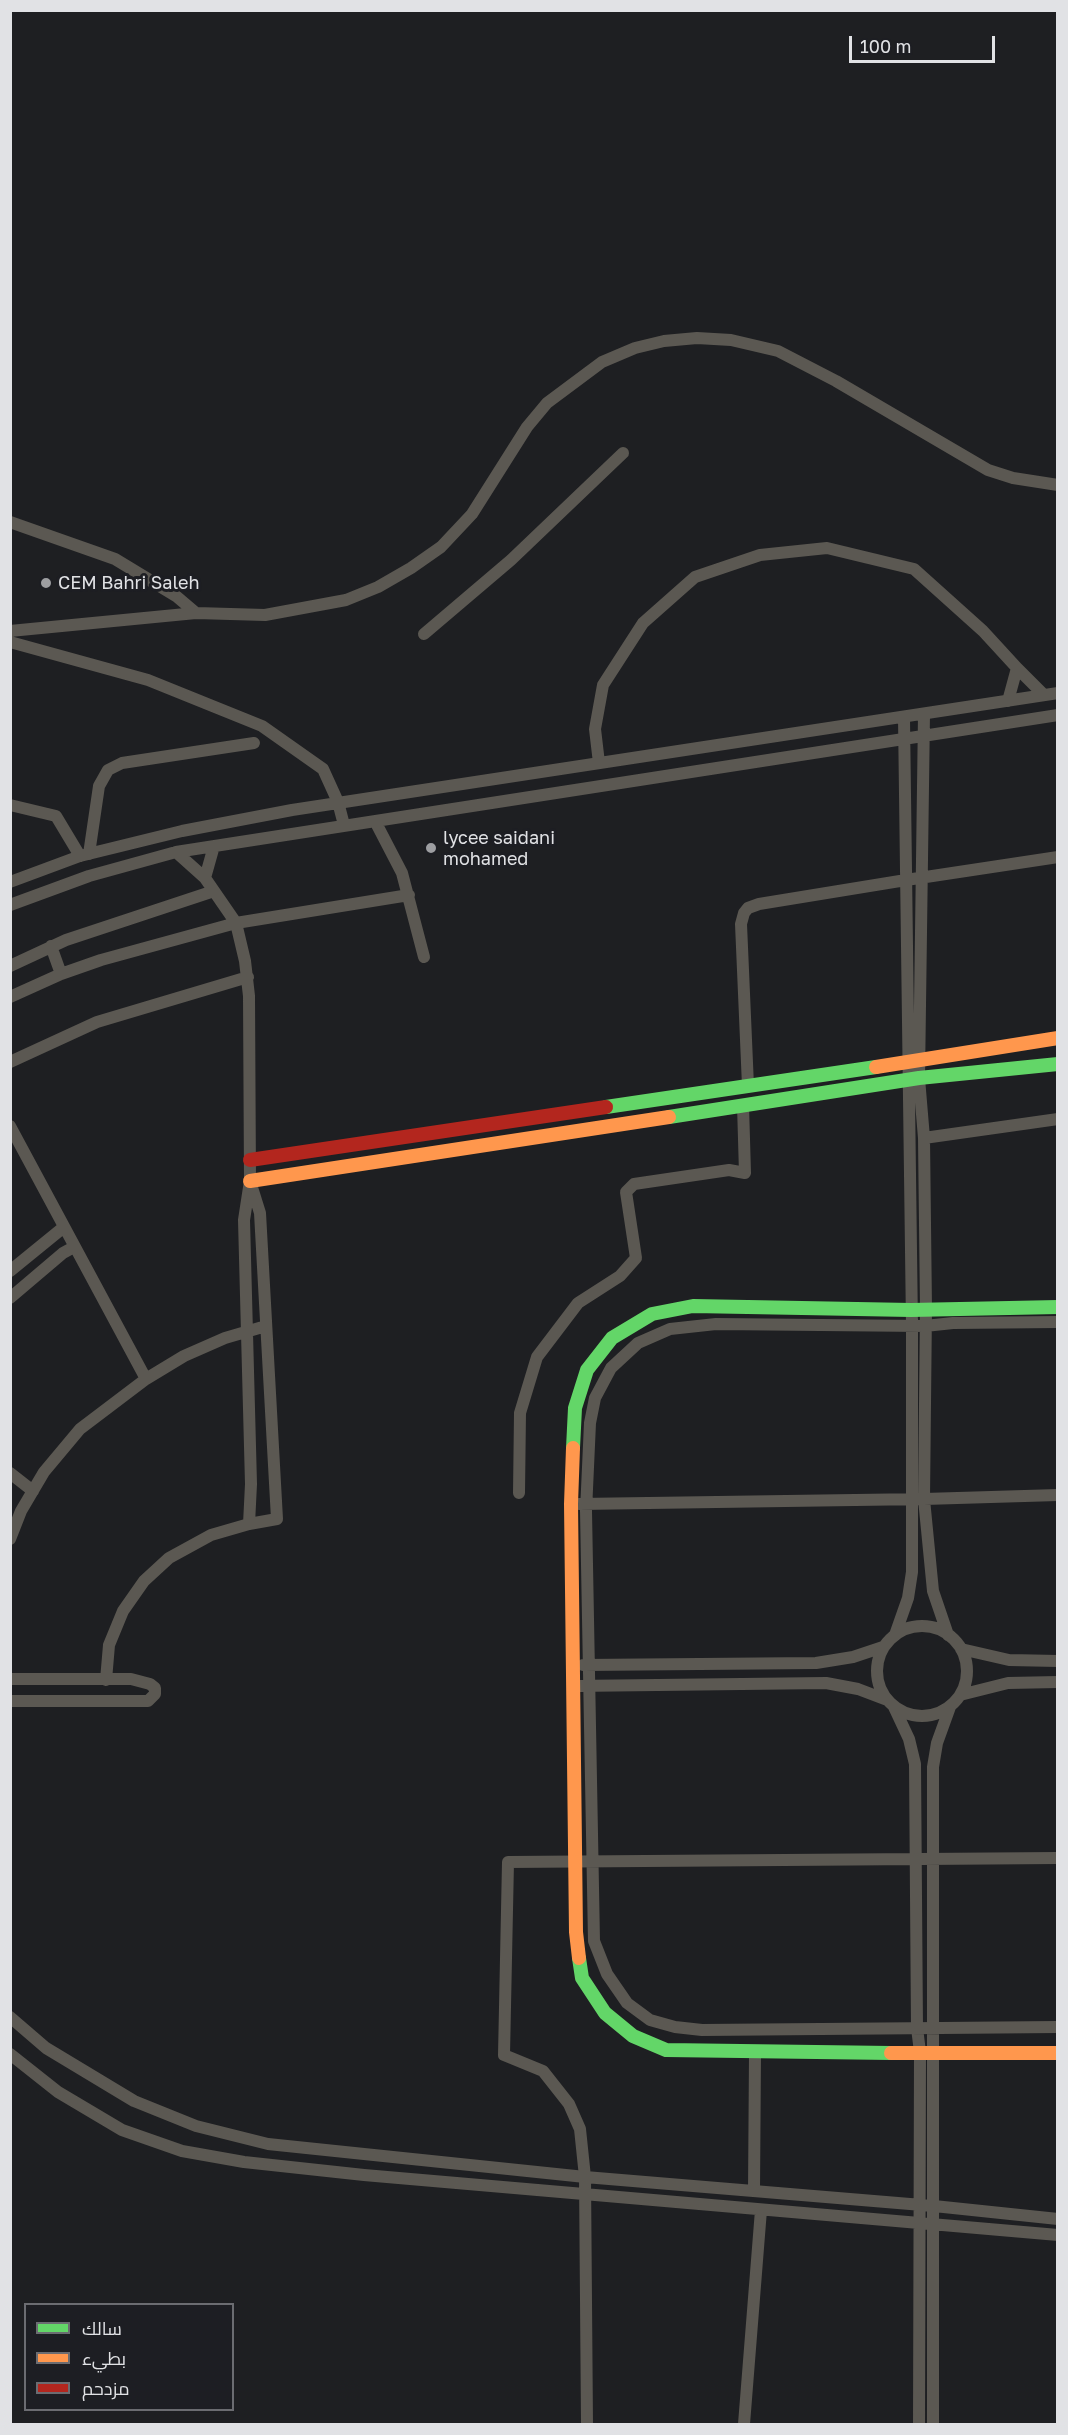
<!DOCTYPE html>
<meta charset="utf-8">
<style>
body{margin:0}
#map{position:relative;width:1068px;height:2435px;overflow:hidden;background:#1e1f22;font-family:"Golos Text",Cairo,sans-serif}
canvas{display:block}
.frame{position:absolute;inset:0;border:12px solid #e1e2e5;pointer-events:none}
.legend{position:absolute;left:24px;top:2303px;width:210px;height:108px;box-sizing:border-box;background:#1d1e23;border:2px solid #6b6c71;margin:0;padding:8px 10px;list-style:none;font-size:18px;color:#e1e2e5}
.legend li{display:flex;align-items:center;gap:12px;height:30px}
.legend b{width:30px;border:2px solid #6b6c71}
.scale{position:absolute;left:849px;top:36px;width:146px;height:27px;box-sizing:border-box;border:3px solid #e1e2e5;border-top:0;padding-left:8px;font-size:18px;line-height:21px;white-space:nowrap;color:#e1e2e5;-webkit-text-stroke:4px #1d1e23;paint-order:stroke}
</style>
<div id="map">
<canvas width="1068" height="2435"></canvas>
<div class="frame"></div>
<ul class="legend">
<li><b style="height:8px;background:#63d668"></b>سالك</li>
<li><b style="height:8px;background:#ff974d"></b>بطيء</li>
<li><b style="height:8px;background:#b3261e"></b>مزدحم</li>
</ul>
<div class="scale">100 m</div>
</div>
<script>
const context = document.querySelector('canvas').getContext('2d');
context.lineJoin = 'round';
function toPath(rows) {
  const path = new Path2D();
  for (const r of rows) {
    if (r.length === 3) {
      path.moveTo(r[0] + r[2], r[1]);
      path.arc(r[0], r[1], r[2], 0, 2 * Math.PI);
      continue;
    }
    path.moveTo(r[0], r[1]);
    for (let i = 2; i < r.length; i += 2) path.lineTo(r[i], r[i + 1]);
  }
  return path;
}
function strokePath(path, color, width, dash) {
  context.strokeStyle = color;
  context.lineWidth = width;
  context.lineCap = dash ? 'butt' : 'round';
  context.setLineDash(dash || []);
  context.stroke(path);
}
function label(font, color, halo, rows, align = 'center') {
  context.font = font + ' "Golos Text",sans-serif';
  context.lineWidth = 6;
  context.setLineDash([]);
  context.textBaseline = 'middle';
  context.strokeStyle = halo;
  context.fillStyle = color;
  for (const [text, x, y, turn = 0] of rows) {
    context.save();
    context.translate(x, y);
    context.rotate((+turn || 0) * Math.PI / 180);
    context.textAlign = isNaN(turn) ? turn : align;
    if (halo) context.strokeText(text, 0, 0);
    context.fillText(text, 0, 0);
    context.restore();
  }
}
strokePath(toPath([
 [10,522,115,559,176,596,196,613],
 [10,631,196,613,265,615,346,600,378,587,411,568,441,547,472,514,527,427,547,403,602,362,635,348,664,341,697,338,731,340,778,351,836,381,988,470,1013,478,1058,485],
 [424,634,511,560,623,453],
 [10,642,148,680,262,726,323,769,338,802,344,825],
 [1008,701,1017,668,1044,695],
 [924,714,919,1078,924,1138,926,1309,924,1499,933,1591,948,1635],
 [599,763,595,729,603,685,643,623,695,577,760,555,827,548,914,569,983,631,1017,668],
 [10,805,56,816,80,856],
 [375,821,402,873,424,957],
 [176,852,205,878,214,846],
 [89,854,99,786,108,770,122,763,254,743],
 [205,878,236,923,245,961,249,996,250,1181],
 [10,882,80,856,182,831,292,810,1058,693],
 [10,905,89,876,176,852,1058,715],
 [51,946,61,974],
 [10,966,66,940,214,891],
 [10,997,61,974,101,960,236,923,409,895],
 [10,1062,97,1022,248,977],
 [748,1086,741,924,744,913,748,908,759,904,906,880,1058,857],
 [10,1126,146,1379],
 [924,1138,1058,1119],
 [10,1271,64,1227],
 [10,1298,63,1253,74,1247],
 [1058,1322,953,1323,925,1326,716,1324,670,1329,638,1343,611,1368,595,1398,590,1423,586,1511,594,1941,607,1974,627,2003,650,2020,675,2027,702,2030,1058,2027],
 [10,1473,33,1491],
 [519,1493,520,1413,537,1357,578,1303,620,1276,636,1258,626,1192,634,1184,729,1170,745,1173,743,1105],
 [579,1504,924,1499,1058,1495],
 [10,1539,21,1511,44,1472,80,1429,146,1379,184,1356,225,1338,266,1326],
 [922,1671,45],
 [895,1635,908,1598,912,1572,912,1326,904,718],
 [961,1649,1009,1660,1058,1661],
 [583,1665,816,1663,853,1657,883,1647],
 [10,1679,131,1679,150,1684,155,1688,155,1694,148,1701,10,1701],
 [106,1680,109,1645,123,1611,144,1581,169,1558,211,1535,249,1524,277,1519,260,1213,250,1181,244,1220,251,1484,249,1524],
 [573,1686,826,1683,858,1689,887,1700],
 [960,1695,1008,1683,1058,1682],
 [894,1707,909,1739,915,1764,917,2028,920,2052,919,2424],
 [10,2017,46,2048,134,2101,196,2126,268,2144,585,2177,934,2206,1058,2219],
 [10,2054,58,2092,122,2130,182,2151,244,2162,364,2175,1058,2235],
 [754,2191,755,2053],
 [587,2424,585,2177,580,2129,569,2104,543,2071,504,2055,508,1862,1058,1858],
 [744,2424,761,2210],
 [933,2424,933,1767,937,1743,950,1707]
]), '#5b5852', 12);
strokePath(toPath([
 [606,1107,876,1067],
 [669,1117,919,1078,1058,1064],
 [573,1448,575,1408,587,1370,612,1338,652,1314,693,1306,911,1310,1058,1307],
 [579,1958,582,1978,605,2013,633,2036,666,2050,891,2053]
]), '#63d668', 14);
strokePath(toPath([
 [876,1067,1058,1038],
 [250,1181,669,1117],
 [573,1448,571,1504,576,1932,579,1958],
 [891,2053,1058,2053]
]), '#ff974d', 14);
strokePath(toPath([
 [250,1160,606,1107]
]), '#b3261e', 14);
for (const [x, y, r, color] of [
 [46,583,6,"#9d9ea1"],
 [431,848,6,"#9d9ea1"]
]) {
  const dot = new Path2D();
  dot.arc(x, y, r, 0, 2 * Math.PI);
  context.fillStyle = color;
  context.fill(dot);
  strokePath(dot, '#1d1e23', 2);
}
label('18px', '#e1e2e5', '#1d1e23', [
 ["CEM Bahri Saleh",58,583],
 ["lycee saidani",443,838],
 ["mohamed",443,859]
], 'left');
</script>
